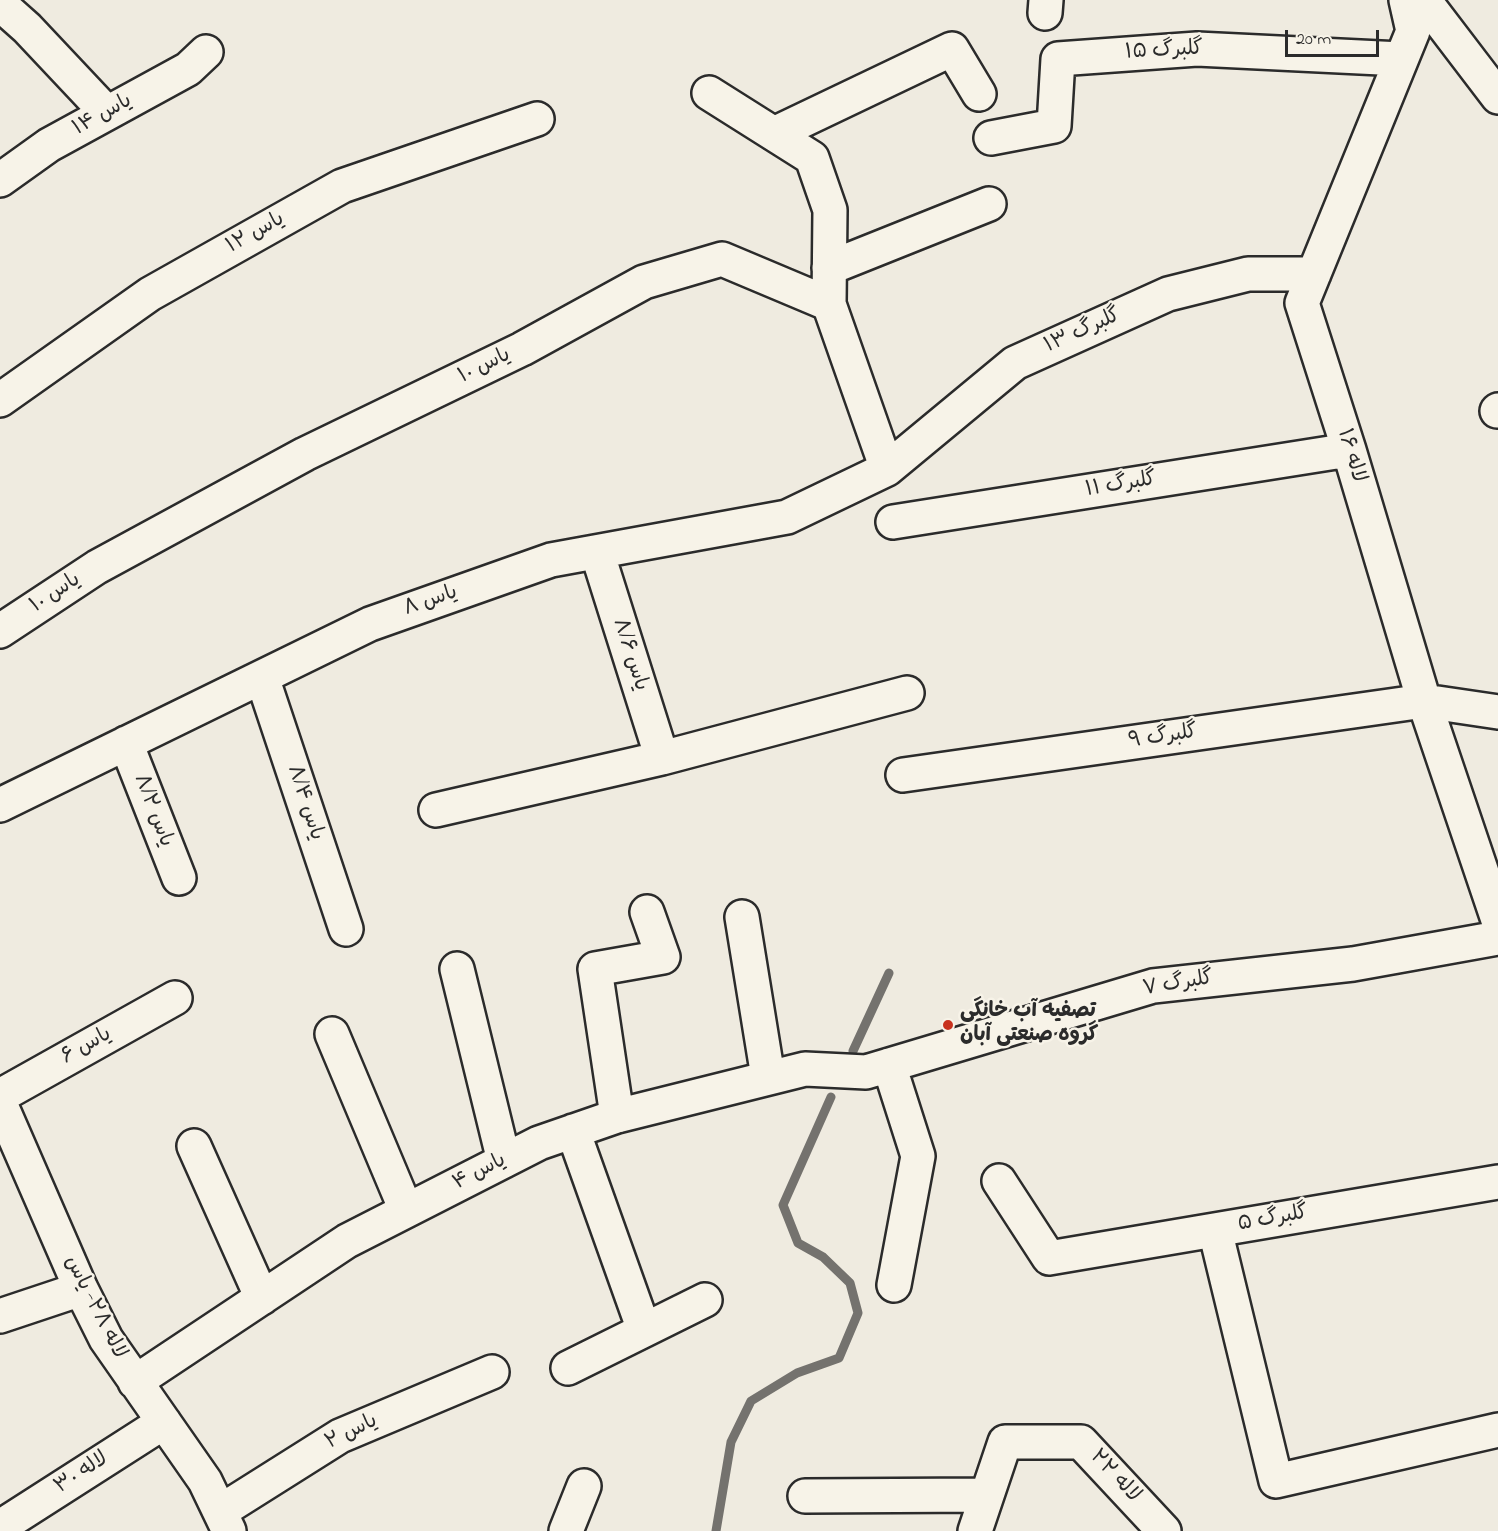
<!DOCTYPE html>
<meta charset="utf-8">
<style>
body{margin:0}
#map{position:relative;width:1498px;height:1531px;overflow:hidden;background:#efebe0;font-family:"Indie Flower",sans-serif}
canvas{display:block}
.scale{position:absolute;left:1285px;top:30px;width:94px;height:27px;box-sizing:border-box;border:3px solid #2b2b2b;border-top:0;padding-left:8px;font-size:18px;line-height:21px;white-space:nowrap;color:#2b2b2b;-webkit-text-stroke:4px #f7f3e8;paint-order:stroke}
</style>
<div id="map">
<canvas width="1498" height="1531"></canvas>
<div class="scale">20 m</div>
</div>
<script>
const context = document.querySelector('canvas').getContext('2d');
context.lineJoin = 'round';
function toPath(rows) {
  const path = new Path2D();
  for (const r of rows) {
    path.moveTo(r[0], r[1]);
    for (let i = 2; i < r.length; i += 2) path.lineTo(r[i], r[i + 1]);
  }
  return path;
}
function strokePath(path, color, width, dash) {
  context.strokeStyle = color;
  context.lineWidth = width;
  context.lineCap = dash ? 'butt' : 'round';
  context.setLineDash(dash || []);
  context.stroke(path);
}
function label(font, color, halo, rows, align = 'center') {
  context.font = font + ' "Indie Flower","Playpen Sans Arabic",sans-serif';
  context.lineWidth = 5;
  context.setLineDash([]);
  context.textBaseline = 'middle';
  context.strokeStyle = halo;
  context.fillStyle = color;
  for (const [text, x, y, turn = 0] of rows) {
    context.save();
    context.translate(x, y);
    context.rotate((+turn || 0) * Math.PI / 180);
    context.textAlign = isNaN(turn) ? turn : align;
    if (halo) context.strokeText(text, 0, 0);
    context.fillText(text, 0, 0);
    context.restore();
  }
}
strokePath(toPath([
 [853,1051,889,973],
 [716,1531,731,1442,751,1401,797,1373,839,1358,858,1313,850,1283,823,1257,798,1243,783,1205,831,1097]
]), '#74726e', 9);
const minor = toPath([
 [1406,0,1413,31,1302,303,1349,450,1424,701,1498,920],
 [1424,0,1498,97],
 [0,4,27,28,107,113],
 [1045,13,1046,0],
 [709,93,812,158,830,210,829,304],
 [774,134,952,49,979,94],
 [991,138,1054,126,1058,59,1197,49,1401,59],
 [0,180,49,145,188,69,206,52],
 [829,268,989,204],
 [0,400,150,294,342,186,537,119],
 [1497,411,1498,410],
 [893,522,1349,450],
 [597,552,662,758],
 [0,631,97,567,305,454,522,349,644,282,722,259,829,304,887,469],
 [262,677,346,929],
 [126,743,179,878],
 [903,775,1424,701,1498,712],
 [0,805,370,624,551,560,787,517,887,469,1015,363,1168,294,1248,274,1314,274],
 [436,810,662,758,907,693],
 [742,917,768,1077],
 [457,969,504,1161],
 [332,1034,406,1210],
 [889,1065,918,1156,894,1285],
 [0,1096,175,998],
 [0,1103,81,1289,106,1339,205,1481,229,1531],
 [617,1116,595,969,663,957,647,912],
 [573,1131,644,1330],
 [194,1146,262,1298],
 [999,1181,1049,1258,1498,1182],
 [1215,1230,1276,1481,1498,1430],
 [0,1316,81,1289],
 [568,1368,705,1300],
 [135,1382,347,1241,539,1143,617,1116,805,1069,866,1072,1153,986,1353,964,1498,938],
 [805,1496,986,1495],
 [221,1511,340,1436,492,1372],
 [0,1527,164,1422],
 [566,1531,584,1486],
 [975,1531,1005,1442,1081,1442,1164,1531]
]);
strokePath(minor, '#2b2b2b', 38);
strokePath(minor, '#f7f3e8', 33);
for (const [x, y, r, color] of [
 [948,1025,6,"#c8321e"]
]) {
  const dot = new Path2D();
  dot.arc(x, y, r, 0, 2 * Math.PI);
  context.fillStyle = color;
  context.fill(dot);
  strokePath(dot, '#f7f3e8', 2);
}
label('21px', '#2b2b2b', '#f7f3e8', [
 ["گلبرگ ۱۵",1164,52,-3],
 ["یاس ۱۴",103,116,-29],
 ["یاس ۱۲",256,234,-29],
 ["گلبرگ ۱۳",1083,332,-24],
 ["یاس ۱۰",485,367,-26],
 ["لاله ۱۶",1350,456,73],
 ["گلبرگ ۱۱",1121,486,-9],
 ["یاس ۱۰",56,594,-33],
 ["یاس ۸",431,602,-19],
 ["یاس ۸/۶",629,655,72],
 ["گلبرگ ۹",1163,738,-8],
 ["یاس ۸/۴",304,803,72],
 ["یاس ۸/۲",152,811,69],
 ["گلبرگ ۷",1178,985,-9],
 ["یاس ۶",87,1047,-29],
 ["یاس ۴",480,1173,-27],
 ["گلبرگ ۵",1273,1220,-10],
 ["لاله ۲۸- یاس",94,1308,63],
 ["یاس ۲",352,1433,-26],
 ["لاله ۳۰",82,1474,-33],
 ["لاله ۲۲",1114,1477,47]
]);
label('bold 21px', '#2b2b2b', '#f7f3e8', [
 ["تصفیه آب خانگی",960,1013],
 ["گروه صنعتی آبان",960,1037]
], 'left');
</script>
